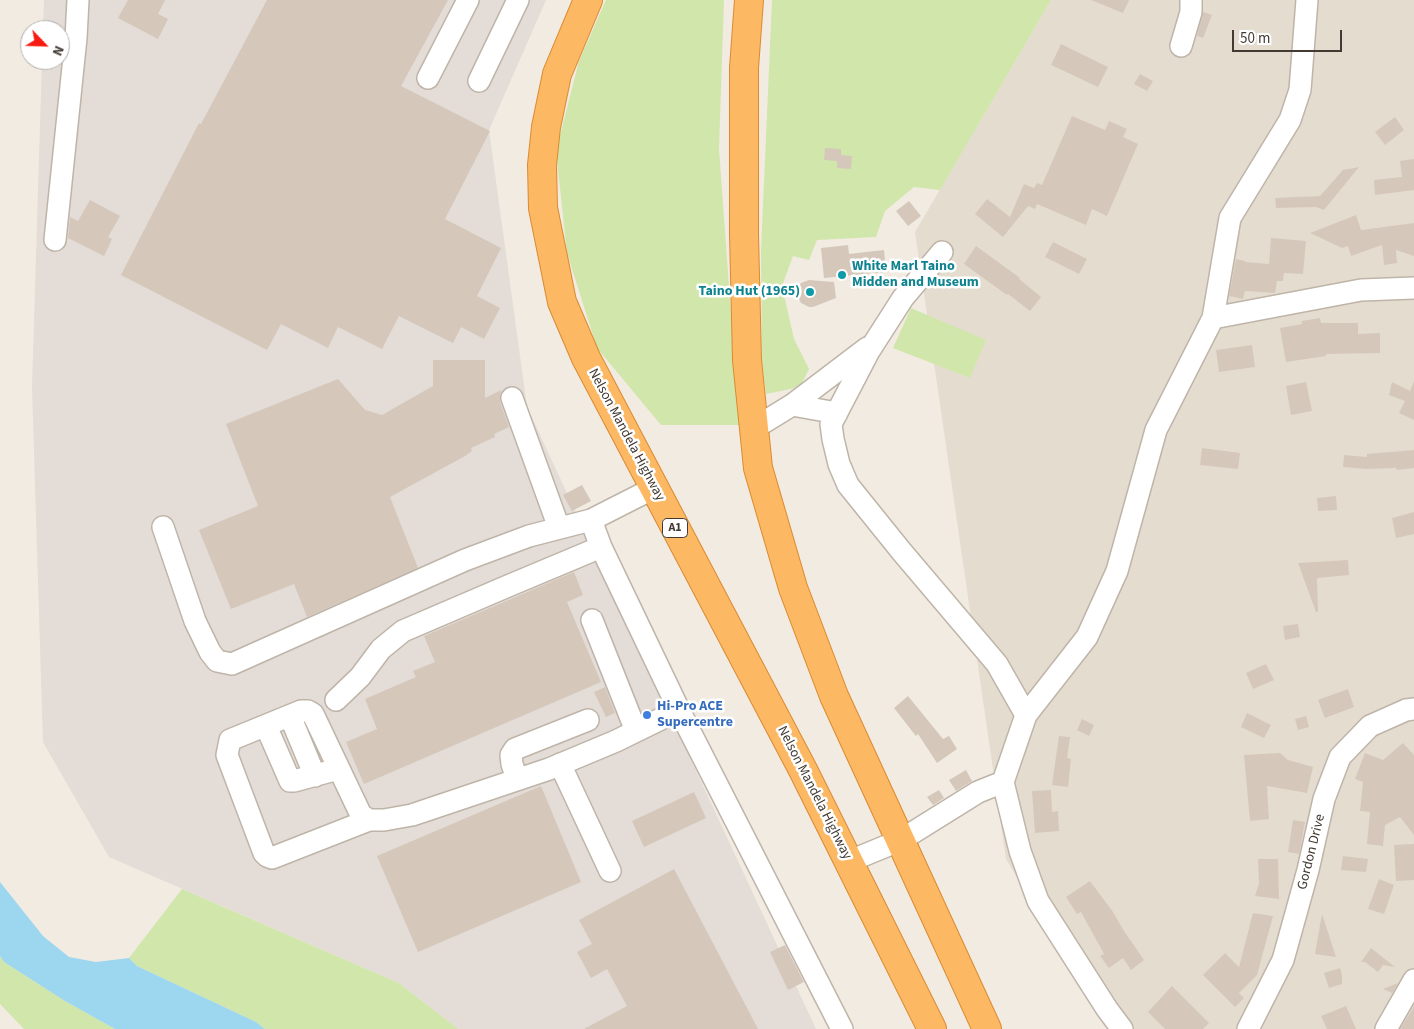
<!DOCTYPE html>
<style>
body{margin:0}
#map{position:relative;width:1414px;height:1029px;overflow:hidden;background:#f1ebe2;font-family:"Source Sans 3",sans-serif}
canvas{display:block}
.north{position:absolute;left:20px;top:20px;width:50px;height:50px;box-sizing:border-box;background:#fff;border:1px solid #b3b0ad;border-radius:50%;rotate:114deg;font-size:14px;font-weight:700;line-height:20px;text-align:center;color:#423a33}
.north::after{content:'';display:block;margin:auto;width:18px;height:22px;background:#f81b12;clip-path:polygon(50% 0,100% 100%,50% 72%,0 100%)}
.scale{position:absolute;left:1232px;top:30px;width:110px;height:22px;box-sizing:border-box;border:2px solid #423a33;border-top:0;padding-left:6px;font-size:15px;line-height:18px;white-space:nowrap;color:#423a33;-webkit-text-stroke:4px #fff;paint-order:stroke}
</style>
<div id="map">
<canvas width="1414" height="1029"></canvas>
<div class="north">N</div>
<div class="scale">50 m</div>
</div>
<script>
const context = document.querySelector('canvas').getContext('2d');
context.lineJoin = 'round';
function fill(path, color) {
  context.fillStyle = color;
  context.fill(path, 'evenodd');
}
function toPath(rows) {
  const path = new Path2D();
  for (const r of rows) {
    path.moveTo(r[0], r[1]);
    for (let i = 2; i < r.length; i += 2) path.lineTo(r[i], r[i + 1]);
  }
  return path;
}
function strokePath(path, color, width, dash) {
  context.strokeStyle = color;
  context.lineWidth = width;
  context.lineCap = dash ? 'butt' : 'round';
  context.setLineDash(dash || []);
  context.stroke(path);
}
function label(font, color, halo, rows, align = 'center') {
  context.font = font + ' "Source Sans 3",sans-serif';
  context.lineWidth = 5;
  context.setLineDash([]);
  context.textBaseline = 'middle';
  context.strokeStyle = halo;
  context.fillStyle = color;
  for (const [text, x, y, turn = 0] of rows) {
    context.save();
    context.translate(x, y);
    context.rotate((+turn || 0) * Math.PI / 180);
    context.textAlign = isNaN(turn) ? turn : align;
    if (halo) context.strokeText(text, 0, 0);
    context.fillText(text, 0, 0);
    context.restore();
  }
}
fill(toPath([
 [1051,0,1414,0,1414,1029,1107,1029,1006,859,915,232]
]), '#e5dcd0');
fill(toPath([
 [44,0,546,0,489,130,527,407,816,1029,458,1029,399,983,109,857,43,742,32,387,42,60,60,60,60,30,43,30]
]), '#e3dcd7');
fill(toPath([
 [606,0,724,0,719,149,739,425,661,425,597,348,567,253,556,151,579,61],
 [772,0,1051,0,940,190,914,187,885,211,876,237,817,240,809,260,793,256,782,286,794,339,809,369,800,387,766,394,762,361,761,251],
 [911,308,986,340,970,378,893,348],
 [182,889,399,983,458,1029,265,1029,256,1022,137,966,129,958],
 [0,956,4,962,65,1001,115,1029,24,1029,0,1004]
]), '#d1e6aa');
fill(toPath([
 [0,882,43,936,69,957,96,962,129,958,137,966,256,1022,265,1029,115,1029,65,1001,4,962,0,956]
]), '#9dd6ef');
fill(toPath([
 [128,0,165,0,158,14,168,19,158,39,118,18],
 [267,0,448,0,401,86,490,131,445,219,501,248,477,296,500,308,484,339,461,327,453,343,399,316,382,349,338,327,328,348,281,324,267,350,121,275,199,123,201,124],
 [1091,0,1129,0,1123,13],
 [1203,12,1212,15,1203,38,1197,36],
 [1061,44,1108,67,1098,87,1051,65],
 [1140,74,1153,81,1147,91,1134,84],
 [1072,116,1105,130,1109,121,1127,129,1123,137,1138,144,1107,216,1092,209,1086,225,1037,204,1035,209,1028,206,1003,237,975,214,987,199,1010,217,1024,184,1034,188,1037,183,1042,185],
 [1395,117,1404,130,1385,145,1375,132],
 [825,148,841,149,841,155,852,156,851,169,837,168,837,161,824,160],
 [1414,159,1414,190,1375,195,1374,180,1402,177,1400,161],
 [1359,167,1324,210,1316,207,1276,208,1275,198,1320,196,1343,170],
 [90,200,120,216,108,237,112,239,104,256,68,238,70,217,78,221],
 [909,201,921,216,908,226,896,211],
 [1356,215,1361,230,1414,223,1414,256,1396,250,1397,263,1384,265,1382,245,1351,256,1348,246,1342,248,1310,233],
 [1271,238,1306,241,1303,274,1284,273,1283,281,1277,281,1275,293,1245,291,1243,299,1229,296,1236,259,1245,261,1245,262,1269,264],
 [1053,242,1087,259,1079,274,1045,257],
 [848,245,849,254,884,250,886,272,824,278,821,248],
 [976,246,1020,278,1019,279,1041,297,1030,311,1008,294,1007,295,964,264],
 [809,280,834,282,836,298,813,307,809,307,801,303,797,295,798,287,801,283],
 [1320,318,1321,323,1358,323,1358,334,1380,333,1380,353,1326,354,1326,356,1286,362,1280,328,1302,324,1302,321],
 [1252,345,1255,367,1219,372,1216,350],
 [433,360,485,360,485,398,501,390,500,402,509,427,494,434,495,437,471,448,472,451,465,456,390,497,418,568,307,617,294,584,231,609,199,530,258,506,226,424,338,379,365,410,382,415,433,386],
 [1414,381,1414,420,1399,413,1405,401,1389,395,1392,382,1410,391],
 [1306,382,1312,411,1291,415,1286,386],
 [1202,448,1240,453,1238,469,1200,465],
 [1414,450,1414,468,1397,470,1396,468,1366,469,1343,467,1344,455,1367,457,1367,454],
 [582,485,591,501,572,511,563,495],
 [1336,496,1337,510,1318,511,1317,498],
 [1414,512,1414,534,1396,538,1392,518],
 [1348,560,1349,575,1318,578,1317,579,1318,612,1316,612,1298,563],
 [574,572,583,595,567,602,601,682,364,784,346,742,377,729,365,699,416,677,413,671,435,662,424,636],
 [1298,624,1300,637,1285,640,1283,626],
 [1266,664,1274,680,1253,689,1246,673],
 [605,687,615,713,606,717,594,692],
 [1348,689,1354,707,1325,718,1318,700],
 [908,696,943,739,949,736,957,749,937,763,918,734,916,736,894,708],
 [1247,713,1271,725,1264,738,1241,727],
 [1306,716,1309,727,1298,730,1295,719],
 [1082,719,1094,725,1089,736,1077,730],
 [1059,736,1070,737,1067,758,1071,759,1068,787,1052,785],
 [1403,743,1414,755,1414,835,1400,817,1385,825,1383,846,1367,844,1370,812,1360,811,1363,782,1355,779,1365,753,1383,760],
 [1280,753,1288,760,1313,767,1307,793,1267,786,1269,819,1250,821,1244,755],
 [966,770,972,781,956,791,949,780],
 [541,786,581,882,418,952,377,856],
 [939,790,944,798,933,805,927,797],
 [1051,790,1052,812,1058,811,1059,831,1035,833,1032,791],
 [694,792,706,818,644,847,632,821],
 [1293,820,1305,822,1299,854,1288,852],
 [1414,844,1414,880,1396,881,1394,845],
 [1343,856,1368,859,1366,872,1341,870],
 [1258,859,1278,859,1279,899,1255,896,1259,883],
 [674,869,758,1029,584,1029,627,1006,607,969,591,978,577,952,592,944,579,920],
 [1379,879,1394,885,1384,914,1368,909],
 [1090,881,1113,912,1124,931,1144,960,1131,970,1123,958,1109,968,1100,956,1104,954,1081,912,1077,914,1066,897],
 [1253,913,1273,916,1257,975,1239,993,1244,998,1235,1007,1203,975,1225,953,1239,967],
 [1322,914,1336,957,1315,954],
 [785,945,804,982,788,990,770,952],
 [1371,948,1395,967,1383,965,1378,972,1365,962,1361,962],
 [1340,968,1342,975,1342,984,1329,988,1324,973],
 [1398,983,1392,993,1383,989],
 [1172,986,1209,1023,1203,1029,1165,1029,1148,1012],
 [1346,1006,1356,1029,1327,1029,1321,1016],
 [1414,1006,1414,1029,1400,1029,1413,1008]
]), '#d5c8bb');
const minor = toPath([
 [1181,46,1191,12,1191,0],
 [428,78,468,0],
 [479,81,518,0],
 [55,240,76,38,78,0],
 [942,252,903,298,869,351,831,424,833,439,839,464,848,485,902,552,997,664,1026,715],
 [1213,318,1230,218,1290,120,1300,90,1307,0],
 [512,398,559,528],
 [792,405,837,413],
 [753,429,792,405,867,348],
 [654,488,591,520,601,547,679,710,842,1029],
 [163,527,195,621,210,652,217,661,232,664,465,560,529,536,591,520],
 [592,620,636,731],
 [336,700,360,677,381,649,403,631,508,586,601,547],
 [290,716,315,776],
 [266,726,290,781,294,781,338,769],
 [560,764,610,871],
 [517,779,512,764,511,755,515,749,588,720],
 [1003,782,1020,851,1038,901,1107,1009,1122,1029],
 [369,820,272,858,267,856,264,853,227,755,230,740,301,711,308,711,313,714,361,815,369,820,384,820,412,815,549,769,616,741,679,710],
 [850,861,901,840,978,792,1003,782,1026,715,1087,637,1117,571,1156,430,1213,318,1361,290,1414,288],
 [1248,1029,1283,960,1308,870,1324,799,1340,757,1370,726,1406,710,1414,709],
 [1386,1029,1414,980]
]);
const highway = toPath([
 [588,0,557,74,546,127,542,165,543,208,562,302,586,358,803,770,932,1029],
 [749,0,744,68,744,234,747,360,758,468,793,588,834,696,987,1029]
]);
strokePath(minor, '#bfb4a8', 24);
strokePath(highway, '#db8a32', 30);
strokePath(minor, '#fff', 21);
strokePath(highway, '#fcb862', 28);
for (const [x, y, r, color] of [
 [842,275,5,"#0f9aa8"],
 [810,292,5,"#0f9aa8"],
 [647,715,5,"#3f7fe0"]
]) {
  const dot = new Path2D();
  dot.arc(x, y, r, 0, 2 * Math.PI);
  context.fillStyle = color;
  context.fill(dot);
  strokePath(dot, '#fff', 2);
}
for (const [x, y, w] of [
 [675,528,25]
]) {
  const box = new Path2D();
  box.roundRect(x - w / 2, y - 9.5, w, 19, 4);
  context.fillStyle = '#fff';
  context.fill(box);
  strokePath(box, '#423a33', 1);
}
label('bold 12px', '#423a33', null, [
 ["A1",675,528]
]);
label('bold 14px', '#0d838f', '#fff', [
 ["White Marl Taino",852,267],
 ["Midden and Museum",852,283],
 ["Taino Hut (1965)",800,292,"right"]
], 'left');
label('14px', '#423a33', '#fff', [
 ["Nelson Mandela Highway",626,435,62],
 ["Nelson Mandela Highway",814,793,63],
 ["Gordon Drive",1312,852,-76]
]);
label('bold 14px', '#366cbe', '#fff', [
 ["Hi-Pro ACE",657,707],
 ["Supercentre",657,723]
], 'left');
</script>
